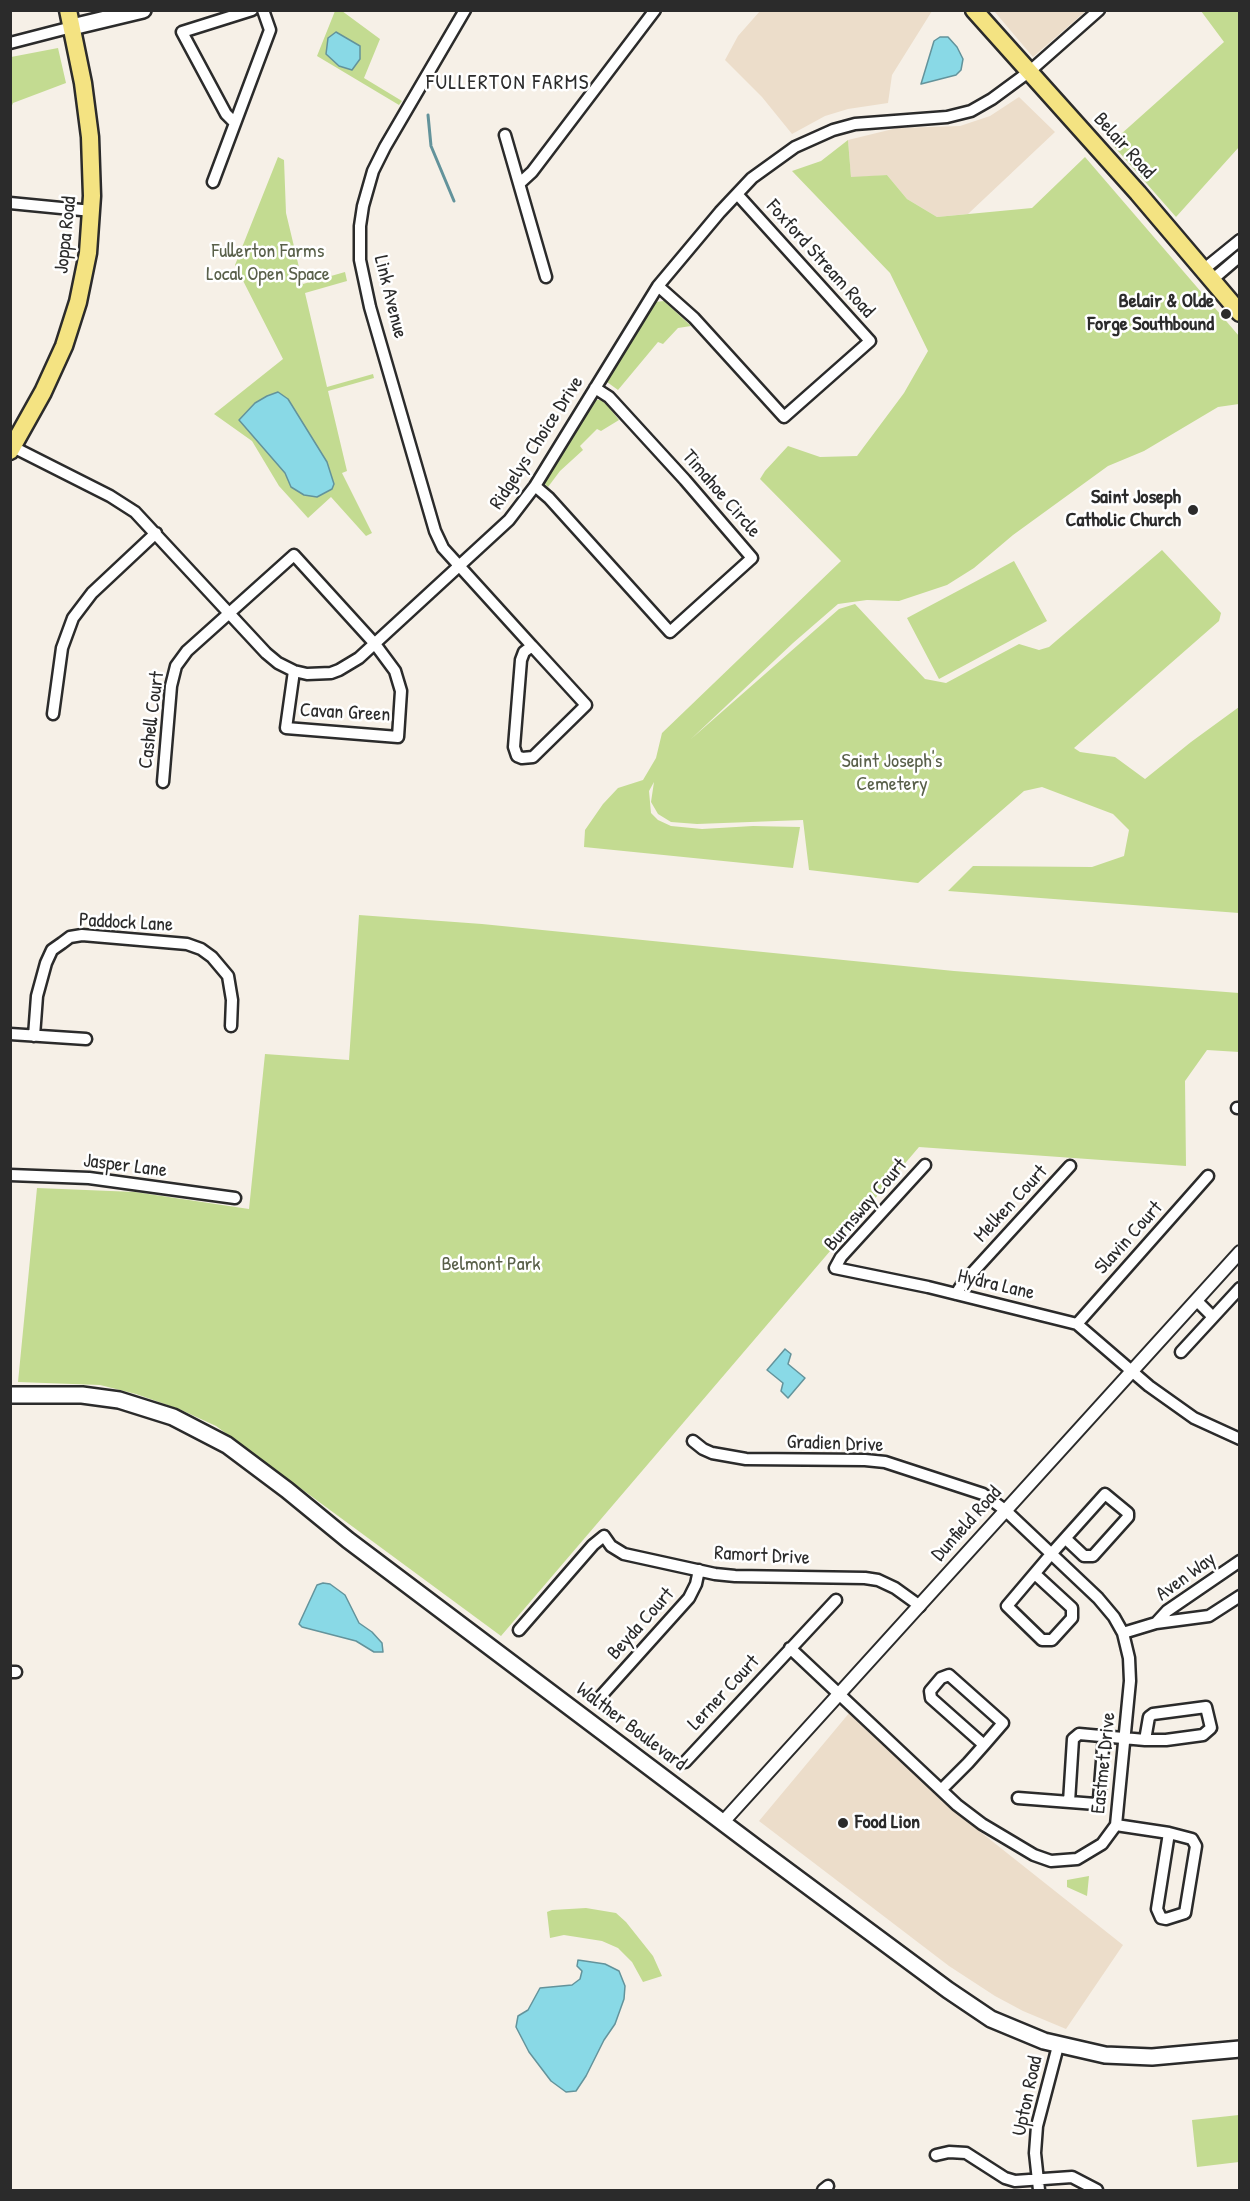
<!DOCTYPE html>
<style>
body{margin:0}
#map{position:relative;width:1250px;height:2201px;overflow:hidden;background:#f6f0e7;font-family:"Patrick Hand",sans-serif}
canvas{display:block}
.frame{position:absolute;inset:0;border:12px solid #2b2b2b;pointer-events:none}
</style>
<div id="map">
<canvas width="1250" height="2201"></canvas>
<div class="frame"></div>
</div>
<script>
const context = document.querySelector('canvas').getContext('2d');
context.lineJoin = 'round';
function fill(path, color) {
  context.fillStyle = color;
  context.fill(path, 'evenodd');
}
function toPath(rows) {
  const path = new Path2D();
  for (const r of rows) {
    path.moveTo(r[0], r[1]);
    for (let i = 2; i < r.length; i += 2) path.lineTo(r[i], r[i + 1]);
  }
  return path;
}
function strokePath(path, color, width, dash) {
  context.strokeStyle = color;
  context.lineWidth = width;
  context.lineCap = dash ? 'butt' : 'round';
  context.setLineDash(dash || []);
  context.stroke(path);
}
function label(font, color, halo, rows, align = 'center') {
  context.font = font + ' "Patrick Hand",sans-serif';
  context.lineWidth = 5;
  context.setLineDash([]);
  context.textBaseline = 'middle';
  context.strokeStyle = halo;
  context.fillStyle = color;
  for (const [text, x, y, turn = 0] of rows) {
    context.save();
    context.translate(x, y);
    context.rotate((+turn || 0) * Math.PI / 180);
    context.textAlign = isNaN(turn) ? turn : align;
    if (halo) context.strokeText(text, 0, 0);
    context.fillText(text, 0, 0);
    context.restore();
  }
}
fill(toPath([
 [760,11,760,10,932,11,892,75,888,103,848,109,825,116,792,134,762,97,725,60,738,36],
 [994,11,1086,11,1033,57],
 [1019,97,1055,132,968,214,937,217,907,199,887,175,851,178,848,140,897,128,960,126,990,116],
 [850,1712,944,1803,1123,1945,1066,2029,1023,2011,995,1996,949,1966,759,1821]
]), '#ecddca');
fill(toPath([
 [335,11,342,11,380,39,364,78,402,101,399,105,317,56],
 [1201,11,1239,11,1239,147,1176,217,1111,143,1224,42],
 [58,48,66,83,13,103,11,108,11,57],
 [848,140,851,177,887,175,907,199,937,217,1032,208,1085,157,1239,336,1239,404,1218,407,1144,451,1108,466,1013,535,974,568,947,585,899,601,867,600,838,604,793,643,691,739,839,609,855,604,925,679,946,683,1019,644,1039,650,1049,647,1162,550,1221,613,1219,621,1074,748,1080,752,1115,757,1145,779,1191,742,1239,707,1239,913,948,891,973,866,1092,867,1124,856,1129,830,1113,814,1042,787,1024,791,918,883,809,870,803,820,697,824,671,822,658,814,651,802,654,782,649,791,651,813,658,820,671,826,702,829,753,826,800,827,793,868,584,847,585,830,603,804,618,788,643,780,656,758,662,733,841,561,760,479,765,471,788,446,820,457,857,456,904,393,928,351,890,273,792,171,821,161],
 [278,157,284,160,286,213,303,284,345,272,347,281,305,293,327,387,373,374,374,378,328,391,347,471,342,473,372,533,366,536,331,497,308,518,279,486,252,441,214,414,283,359,235,265],
 [664,301,691,326,678,328,663,344,658,342,618,390,607,382,655,302],
 [596,400,601,400,607,405,619,420,601,431,597,429,580,446,583,450,560,471,548,487,543,482],
 [1014,561,1047,621,939,679,907,618],
 [359,915,482,924,954,971,1239,993,1239,1052,1207,1050,1185,1081,1186,1166,919,1147,501,1636,216,1426,179,1409,136,1394,100,1385,18,1382,37,1188,135,1192,249,1209,265,1054,349,1060],
 [1089,1876,1087,1896,1067,1887,1067,1880],
 [586,1908,616,1913,626,1922,653,1956,662,1976,643,1982,632,1962,618,1948,602,1941,564,1935,550,1938,547,1912,552,1910],
 [1239,2115,1239,2162,1197,2167,1192,2120]
]), '#c3db91');
const water = toPath([
 [336,32,360,46,360,59,352,70,339,66,326,54,328,38,336,32],
 [940,37,948,37,957,47,963,59,961,70,956,75,921,84,934,41,940,37],
 [278,392,288,399,327,462,334,484,332,489,317,497,304,495,291,487,285,473,239,420,255,403,267,396,278,392],
 [785,1349,791,1354,788,1364,805,1378,788,1398,781,1391,783,1383,767,1370,785,1349],
 [323,1583,330,1584,345,1595,359,1623,372,1632,382,1643,383,1652,374,1652,356,1641,302,1627,299,1624,317,1585,323,1583],
 [578,1960,605,1964,619,1971,625,1986,624,1999,615,2024,604,2040,586,2076,576,2091,566,2092,551,2081,529,2052,516,2027,518,2016,528,2010,540,1988,572,1985,580,1979,582,1971,577,1966,578,1960]
]);
fill(water, '#89d9e6');
strokePath(water, '#63939b', 1.5);
strokePath(toPath([
 [428,115,431,146,454,201]
]), '#63939b', 3);
const minor = toPath([
 [465,10,385,147,373,171,363,206,360,226,360,260,370,307,435,531,443,548,532,646],
 [10,43,72,27],
 [235,123,226,114,182,32,252,10],
 [505,135,546,277],
 [213,182,270,30,263,10],
 [520,183,532,172,655,10],
 [10,203,92,211],
 [1203,270,1240,240],
 [1212,280,1240,256],
 [658,286,694,318,784,417,870,341,737,194],
 [13,447,110,496,135,512,266,653,278,663,294,671,307,674,331,673,339,670,359,658,509,520,535,486,658,286,720,212,752,178,795,147,833,130,855,124,947,117,971,111,992,99,1030,71,1099,10],
 [535,486,549,498,670,632,752,558,685,480,609,397,595,388],
 [532,646,586,705,533,757,522,758,517,756,514,747,521,660,524,652,532,646],
 [53,714,62,648,73,618,92,593,156,533],
 [163,782,171,686,176,666,187,651,294,555,375,644,395,671,401,691,398,737,286,728,294,671],
 [10,1034,86,1039],
 [34,1036,37,996,46,963,52,950,62,943,70,937,82,935,187,944,201,949,212,957,228,976,232,1000,231,1026],
 [1237,1108,1240,1108],
 [925,1165,841,1257,835,1268,928,1287,1077,1324,1149,1386,1194,1418,1240,1439],
 [10,1175,89,1178,235,1198],
 [956,1294,963,1283,1070,1166],
 [1197,1301,1213,1317],
 [1077,1324,1208,1176],
 [1181,1352,1240,1288],
 [693,1441,703,1449,712,1453,746,1459,865,1460,885,1462,983,1494,1005,1510,1098,1598,1114,1617,1123,1633,1129,1658,1130,1681,1116,1825,1102,1844,1077,1859,1051,1861,1034,1855,982,1824,957,1805,790,1648],
 [1035,1574,1072,1608,1072,1618,1052,1640,1042,1640,1007,1606,1052,1553,1105,1494,1128,1513,1128,1517,1093,1556,1084,1556,1066,1539],
 [1156,1623,1209,1616,1240,1596],
 [519,1630,593,1545,604,1536,611,1546,624,1554,715,1574,735,1576,865,1578,878,1580,895,1588,920,1606],
 [1123,1633,1156,1623,1167,1611,1240,1561],
 [10,1672,16,1672],
 [601,1696,689,1598,696,1584,699,1570],
 [685,1762,836,1600],
 [941,1790,968,1763,984,1745,1003,1723,949,1675,941,1678,930,1691,931,1698,984,1745],
 [1018,1798,1096,1804,1099,1799,1104,1736],
 [1069,1802,1073,1739,1079,1734,1145,1740,1166,1740,1203,1735,1211,1728,1206,1707,1153,1714,1149,1717,1145,1740],
 [1116,1825,1169,1833],
 [1169,1833,1192,1839,1196,1846,1185,1913,1166,1919,1161,1918,1157,1909,1169,1833],
 [936,2155,949,2152,966,2153,1005,2178,1015,2181,1072,2177,1097,2190],
 [823,2190,828,2186],
 [1039,2190,1035,2153,1037,2126,1058,2046]
]);
const tertiary = toPath([
 [723,1822,1240,1252]
]);
const secondary = toPath([
 [72,27,143,10],
 [10,1395,82,1395,119,1400,173,1417,227,1445,287,1490,348,1540,758,1849,948,1990,991,2019,1044,2041,1105,2055,1152,2057,1240,2049]
]);
const primary = toPath([
 [10,451,43,392,64,346,78,302,88,253,92,196,90,137,83,83,68,10]
]);
const trunk = toPath([
 [974,10,1138,193,1240,313]
]);
strokePath(minor, '#2b2b2b', 15);
strokePath(tertiary, '#2b2b2b', 16);
strokePath(secondary, '#2b2b2b', 20);
strokePath(primary, '#2b2b2b', 21);
strokePath(trunk, '#2b2b2b', 21);
strokePath(minor, '#fff', 10);
strokePath(tertiary, '#fff', 12);
strokePath(secondary, '#fff', 15);
strokePath(primary, '#f4e382', 16);
strokePath(trunk, '#f4e382', 16);
for (const [x, y, r, color] of [
 [1226,314,6,"#2b2b2b"],
 [1193,510,6,"#2b2b2b"],
 [843,1823,6,"#2b2b2b"]
]) {
  const dot = new Path2D();
  dot.arc(x, y, r, 0, 2 * Math.PI);
  context.fillStyle = color;
  context.fill(dot);
  strokePath(dot, '#fff', 2);
}
label('20px', '#2b2b2b', '#fff', [
 ["Belair Road",1124,146,48],
 ["Joppa Road",66,235,-84],
 ["Foxford Stream Road",820,259,48],
 ["Link Avenue",390,297,76],
 ["Ridgelys Choice Drive",537,443,-57],
 ["Timahoe Circle",721,494,49],
 ["Cavan Green",345,713,3],
 ["Cashell Court",152,720,-83],
 ["Paddock Lane",126,923,3],
 ["Jasper Lane",125,1166,7],
 ["Melken Court",1011,1204,-47],
 ["Burnsway Court",866,1205,-49],
 ["Slavin Court",1129,1238,-48],
 ["Hydra Lane",996,1285,13],
 ["Gradien Drive",835,1444,2],
 ["Dunfield Road",967,1524,-48],
 ["Ramort Drive",762,1556,3],
 ["Aven Way",1186,1577,-36],
 ["Beyda Court",641,1624,-48],
 ["Lerner Court",724,1693,-47],
 ["Walther Boulevard",631,1727,37],
 ["Eastmet Drive",1104,1763,-84],
 ["Upton Road",1028,2096,-78]
]);
label('20px', '#59604a', '#fff', [
 ["Fullerton Farms",268,252],
 ["Local Open Space",268,275],
 ["Saint Joseph's",892,762],
 ["Cemetery",892,785],
 ["Belmont Park",491,1265]
]);
label('bold 20px', '#2b2b2b', '#fff', [
 ["Belair & Olde",1214,302],
 ["Forge Southbound",1214,325],
 ["Saint Joseph",1181,498],
 ["Catholic Church",1181,521],
 ["Food Lion",855,1823,"left"]
], 'right');
context.letterSpacing = '1.5px';
label('21px', '#2b2b2b', '#fff', [
 ["FULLERTON FARMS",508,83]
]);
context.letterSpacing = '0px';
</script>
